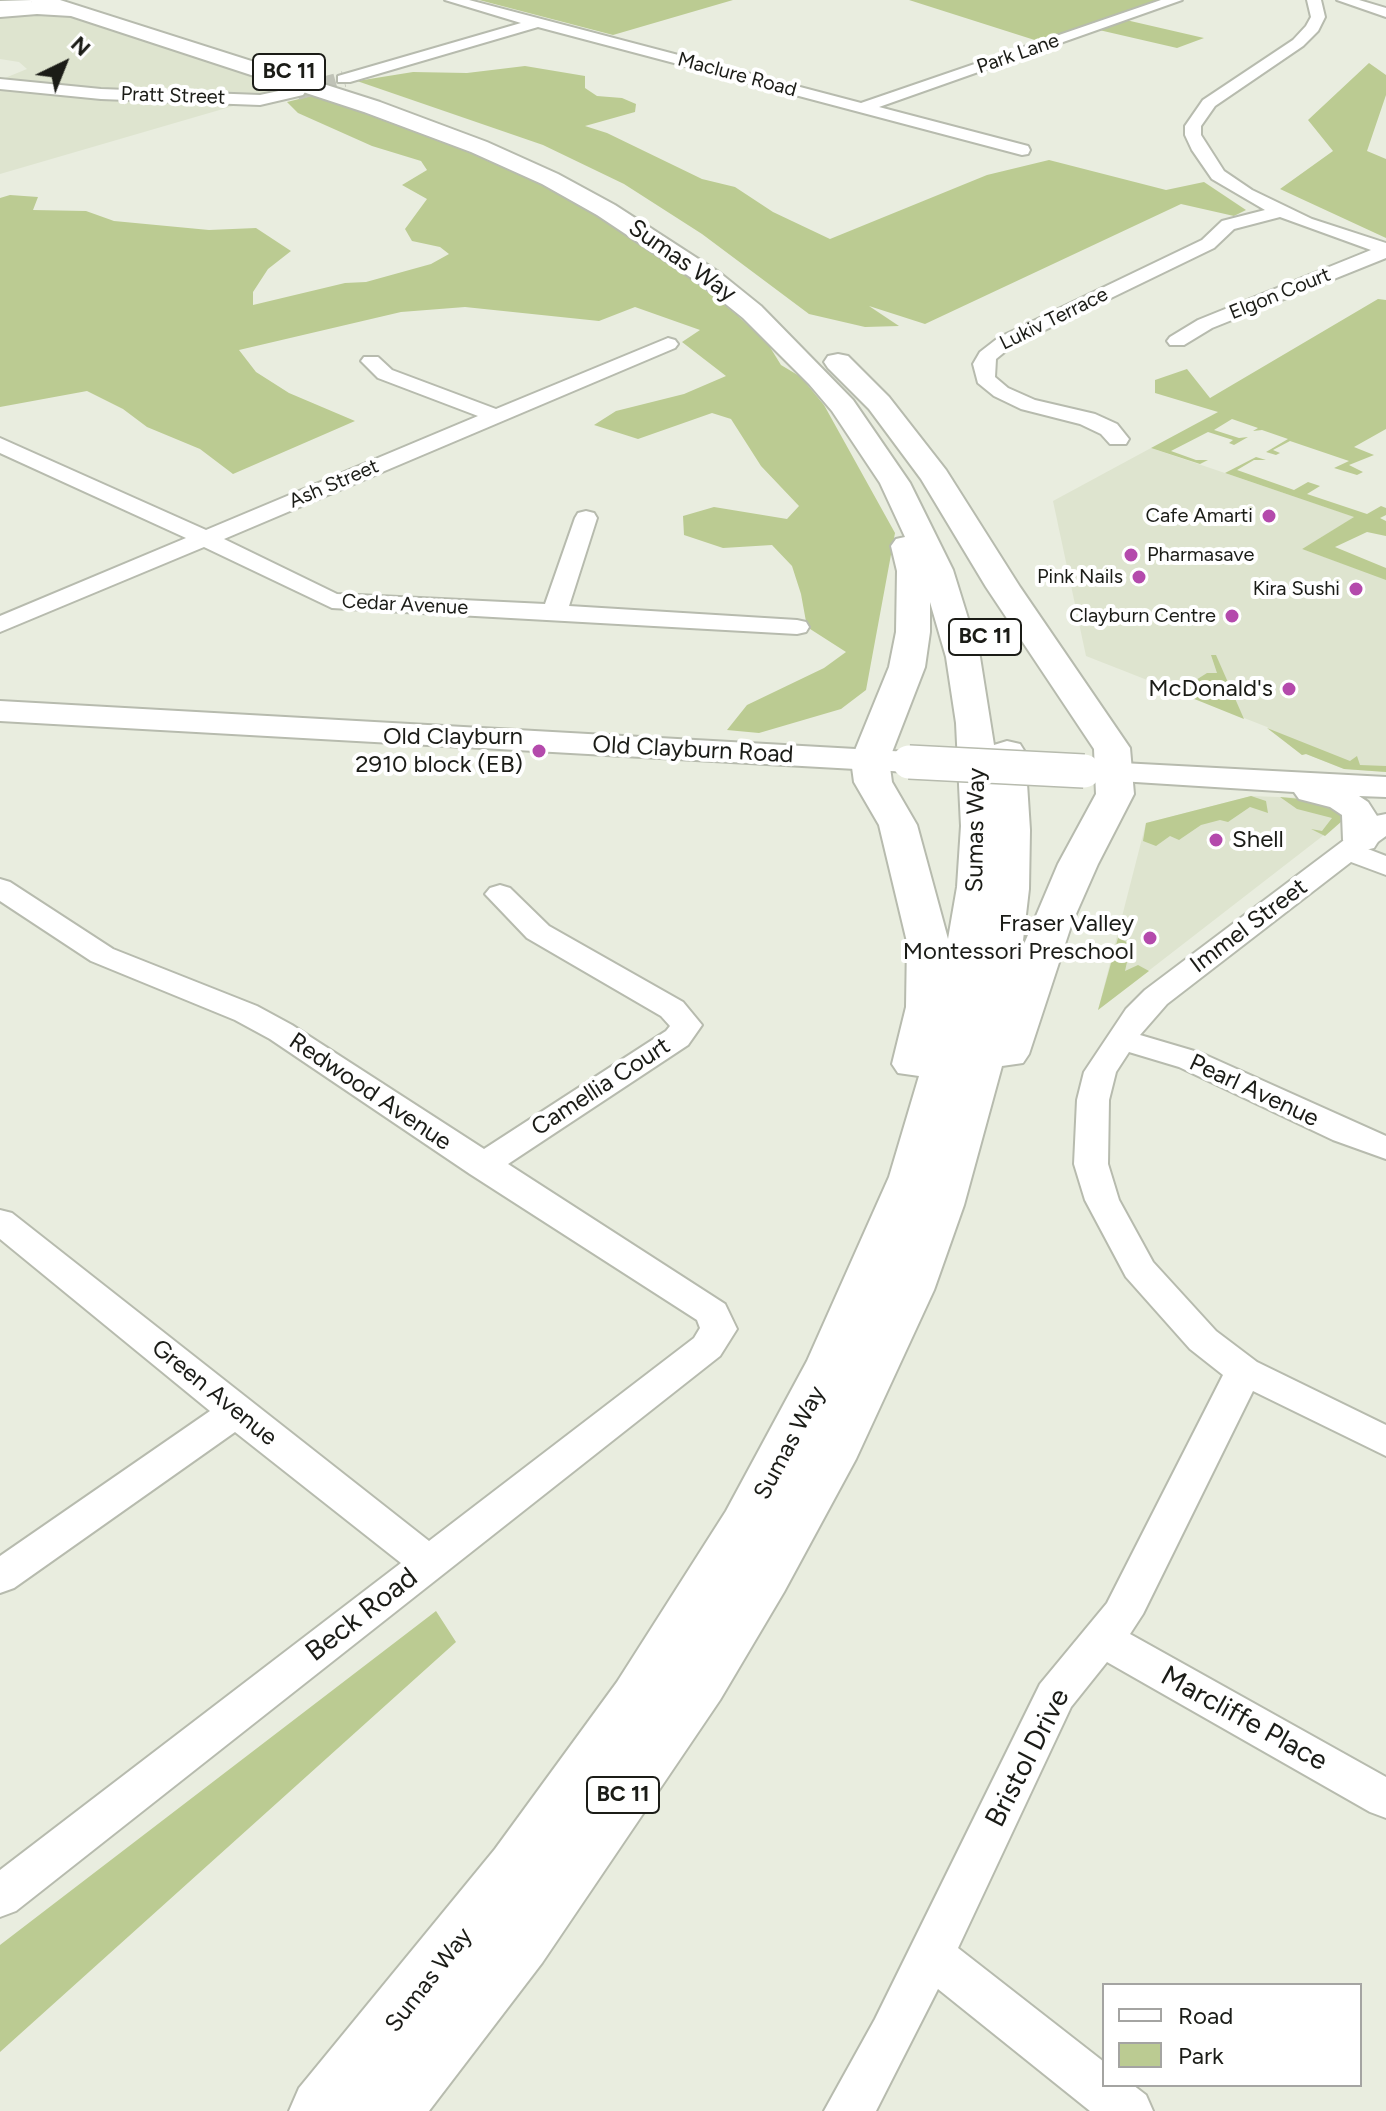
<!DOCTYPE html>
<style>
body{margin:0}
#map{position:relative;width:1386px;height:2111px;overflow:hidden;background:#e9eddf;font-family:Figtree,sans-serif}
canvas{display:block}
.legend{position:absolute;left:1102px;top:1983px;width:260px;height:104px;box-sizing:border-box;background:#fff;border:2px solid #a4a4a2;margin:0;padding:10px 14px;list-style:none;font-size:24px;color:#1b1c17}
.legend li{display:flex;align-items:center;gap:16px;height:40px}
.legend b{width:40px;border:2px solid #a4a4a2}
.north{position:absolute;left:24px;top:24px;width:80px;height:80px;-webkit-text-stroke:6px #fff;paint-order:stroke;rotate:43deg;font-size:22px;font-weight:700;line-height:32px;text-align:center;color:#1b1c17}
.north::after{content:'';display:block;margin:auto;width:28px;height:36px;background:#1b1c17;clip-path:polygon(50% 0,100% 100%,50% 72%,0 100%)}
</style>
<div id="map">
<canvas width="1386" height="2111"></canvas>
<ul class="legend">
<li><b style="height:10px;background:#fff"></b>Road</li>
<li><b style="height:22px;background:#bbcb92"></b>Park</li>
</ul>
<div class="north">N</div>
</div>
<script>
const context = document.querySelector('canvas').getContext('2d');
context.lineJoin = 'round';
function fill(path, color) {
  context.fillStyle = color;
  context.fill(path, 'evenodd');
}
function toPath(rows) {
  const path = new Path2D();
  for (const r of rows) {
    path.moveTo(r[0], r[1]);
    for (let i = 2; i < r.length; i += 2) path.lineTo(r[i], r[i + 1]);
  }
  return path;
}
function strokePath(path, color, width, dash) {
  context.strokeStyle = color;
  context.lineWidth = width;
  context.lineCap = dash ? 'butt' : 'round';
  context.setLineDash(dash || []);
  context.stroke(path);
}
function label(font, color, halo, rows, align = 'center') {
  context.font = font + ' Figtree,sans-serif';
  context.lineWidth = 8;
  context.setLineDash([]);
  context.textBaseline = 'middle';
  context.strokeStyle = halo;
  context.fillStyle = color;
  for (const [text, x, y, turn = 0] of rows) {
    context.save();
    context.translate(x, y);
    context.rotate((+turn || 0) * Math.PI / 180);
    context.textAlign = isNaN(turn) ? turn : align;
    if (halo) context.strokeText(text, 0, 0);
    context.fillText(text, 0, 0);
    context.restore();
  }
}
fill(toPath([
 [43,13,69,17,294,90,258,96,105,91,0,80,27,69,19,62,0,59,0,15],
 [0,90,95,98,240,104,0,174],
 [1151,448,1355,517,1302,549,1386,579,1386,772,1344,769,1306,754,1302,755,1267,727,1086,656,1053,501],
 [1251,796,1304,798,1342,821,1098,1010,1146,823]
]), '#dee4cf');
fill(toPath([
 [479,0,733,0,613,35],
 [909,0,1169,0,1044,43],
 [1126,20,1204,38,1177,48,1099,30],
 [1369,63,1386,75,1386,95,1367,151,1386,159,1386,238,1280,189,1333,151,1308,120],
 [525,66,585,76,585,88,597,96,622,98,636,104,635,112,585,126,607,133,702,179,735,187,773,212,830,239,987,175,1049,160,1166,190,1204,182,1246,210,1234,216,1181,204,925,324,869,306,899,326,865,327,809,314,702,234,624,184,543,145,357,81,413,72,467,73],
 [319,94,407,125,519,171,631,232,737,315,768,344,781,365,801,377,824,405,895,533,866,690,841,709,759,733,727,730,747,705,824,668,846,652,807,627,801,594,792,566,772,545,723,548,684,535,683,516,714,507,787,519,799,506,761,466,731,419,712,413,638,439,594,425,616,411,684,394,726,376,682,342,700,330,635,307,599,321,465,307,401,312,239,350,256,372,289,393,355,421,233,474,200,449,147,427,123,409,87,391,0,407,0,198,10,195,38,197,33,210,86,211,114,221,209,230,256,228,291,251,268,269,253,292,253,305,345,283,366,282,431,264,449,254,440,247,412,241,405,229,427,199,402,185,427,170,421,161,372,146,298,113,287,102],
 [1378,299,1386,300,1386,429,1354,447,1374,455,1349,465,1363,472,1357,475,1334,468,1349,461,1290,441,1273,450,1280,453,1276,455,1266,452,1288,439,1262,430,1253,431,1258,428,1232,419,1214,430,1239,438,1248,437,1234,445,1229,443,1233,440,1208,432,1171,451,1196,460,1208,460,1200,464,1151,448,1218,412,1155,393,1155,380,1187,369,1210,398],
 [1256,457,1266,460,1254,460,1237,470,1294,490,1308,482,1320,486,1307,494,1367,514,1381,506,1386,508,1386,515,1380,518,1386,521,1386,536,1367,532,1335,547,1386,568,1386,580,1302,549,1354,517,1225,473],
 [1211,655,1216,655,1244,719,1177,692,1207,673,1217,673],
 [1267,728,1350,761,1357,756,1360,765,1386,766,1386,772,1344,769,1306,754,1302,755],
 [1251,796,1266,801,1268,813,1250,807,1228,822,1220,820,1201,825,1179,840,1170,836,1156,846,1143,841,1146,823],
 [1280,797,1321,801,1340,814,1342,821,1325,836,1311,829,1322,831,1332,818,1297,809],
 [1118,938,1131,944,1125,971,1138,965,1149,971,1098,1010],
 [436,1611,456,1642,0,2052,0,1945]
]), '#bbcb92');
strokePath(toPath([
 [297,92,344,79]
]), '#c0c3b7', 16, [16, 8]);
const minor = toPath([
 [445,0,469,0,861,103,1161,0,1182,0,879,107,1028,146,1030,150,1028,154,1022,155,538,27,350,82,338,82,338,76,521,23,445,0],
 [1307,0,1321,0,1325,17,1318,31,1303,46,1215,106,1201,126,1201,135,1224,171,1252,190,1312,219,1386,243,1386,258,1212,328,1184,345,1170,345,1167,341,1170,337,1198,320,1371,250,1280,217,1234,229,1214,248,1012,346,996,359,995,377,1008,388,1035,400,1095,414,1117,424,1129,439,1126,444,1110,444,1101,434,1080,424,1021,409,994,396,978,383,973,364,980,352,998,338,1202,240,1222,221,1265,210,1212,179,1192,150,1185,135,1185,126,1203,100,1293,40,1306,26,1311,17,1307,0],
 [1337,0,1359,0,1386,8,1386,17,1337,0],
 [0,79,101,89,260,95,297,87,305,92,303,95,260,105,101,99,0,89,0,79],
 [668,338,675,340,678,344,675,348,224,539,337,594,545,604,575,518,578,513,586,511,594,513,597,518,569,606,797,620,806,622,809,627,806,632,797,634,332,608,204,547,0,632,0,616,186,538,0,453,0,438,206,530,478,416,378,378,361,361,364,357,378,357,392,370,496,409,668,338],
 [1386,814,1386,836,1368,849,1386,856,1386,875,1351,862,1167,1004,1140,1035,1201,1053,1386,1136,1386,1159,1333,1140,1179,1067,1129,1052,1116,1072,1109,1100,1108,1164,1119,1200,1153,1262,1216,1331,1257,1362,1386,1425,1386,1456,1253,1391,1143,1614,1130,1634,1386,1777,1386,1818,1370,1812,1107,1662,1071,1707,958,1948,1104,2062,1104,2085,1133,2085,1146,2095,1153,2111,1090,2111,938,1989,876,2111,824,2111,875,2019,1040,1684,1107,1603,1223,1375,1190,1349,1126,1277,1085,1200,1074,1164,1077,1100,1084,1072,1126,1009,1145,990,1376,816,1386,814],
 [0,879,10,882,113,949,257,1006,292,1025,484,1149,666,1031,670,1026,661,1016,527,938,485,894,490,888,500,885,510,888,549,926,683,1002,702,1025,688,1045,508,1164,725,1304,737,1329,720,1356,16,1911,0,1917,0,1870,401,1563,235,1432,14,1588,0,1593,0,1556,210,1411,0,1239,0,1210,12,1213,429,1541,694,1338,700,1328,697,1320,470,1174,270,1039,235,1020,91,961,0,901,0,879]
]);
const major = toPath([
 [33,0,30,4,0,11,0,1,33,0],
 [0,701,909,752,921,755,926,762,921,769,909,772,0,721,0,701],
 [1084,761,1386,777,1386,797,1359,796,1368,802,1377,816,1379,840,1374,848,1361,851,1348,848,1343,840,1342,815,1330,807,1299,799,1294,792,1072,778,1067,771,1072,764,1084,761]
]);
const highway = toPath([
 [30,0,60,0,380,102,487,142,558,174,615,205,720,273,761,306,853,400,910,483,953,570,980,657,994,745,1007,741,1020,744,1025,752,1030,830,1029,889,1022,949,1058,864,1096,794,1094,749,986,587,921,479,869,409,828,368,824,362,828,356,838,354,848,356,889,397,946,470,1020,587,1130,748,1134,794,1098,864,1072,923,1029,1054,1023,1063,1002,1066,964,1205,934,1290,856,1459,784,1592,720,1700,542,1963,429,2111,289,2111,299,2088,495,1849,617,1682,726,1511,807,1361,889,1177,919,1076,898,1073,892,1064,906,1007,907,942,879,825,854,782,851,760,889,667,896,632,897,571,891,546,896,539,905,537,880,483,832,411,809,384,743,318,702,285,597,215,542,184,471,152,364,112,71,16,37,14,0,17,0,5,32,2,30,0],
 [930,602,946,657,956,723,961,826,957,887,948,939,917,825,892,782,889,760,925,667,930,632,930,602]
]);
strokePath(minor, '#b7bbae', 4);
strokePath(major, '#b7bbae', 4);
strokePath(highway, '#b7bbae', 4);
fill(minor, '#fff');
fill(major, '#fff');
fill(highway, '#fff');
const majorBridge = toPath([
 [909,762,1084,771]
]);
strokePath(majorBridge, '#b7bbae', 36, []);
strokePath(majorBridge, '#fff', 33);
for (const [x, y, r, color] of [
 [1269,516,8,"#b44aac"],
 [1131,555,8,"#b44aac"],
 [1139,577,8,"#b44aac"],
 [1356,589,8,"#b44aac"],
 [1232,616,8,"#b44aac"],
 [1289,689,8,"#b44aac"],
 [539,751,8,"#b44aac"],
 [1216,840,8,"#b44aac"],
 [1150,938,8,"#b44aac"]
]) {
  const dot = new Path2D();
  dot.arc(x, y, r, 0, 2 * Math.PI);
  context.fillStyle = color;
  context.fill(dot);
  strokePath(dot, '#fff', 3);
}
label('20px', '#1b1c17', '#fff', [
 ["Park Lane",1018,54,-19],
 ["Maclure Road",737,75,15],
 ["Pratt Street",173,96,2],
 ["Elgon Court",1280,294,-22],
 ["Lukiv Terrace",1054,319,-26],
 ["Ash Street",334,484,-23],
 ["Cedar Avenue",405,605,3]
]);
label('20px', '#1b1c17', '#fff', [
 ["Cafe Amarti",1253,516],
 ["Pharmasave",1147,555,"left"],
 ["Pink Nails",1123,577],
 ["Kira Sushi",1340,589],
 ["Clayburn Centre",1216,616]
], 'right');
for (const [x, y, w] of [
 [289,72,72],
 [985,637,72],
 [623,1795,72]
]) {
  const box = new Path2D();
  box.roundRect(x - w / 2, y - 18, w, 36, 6);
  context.fillStyle = '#fff';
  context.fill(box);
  strokePath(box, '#1b1c17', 2);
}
label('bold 22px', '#1b1c17', null, [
 ["BC 11",289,72],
 ["BC 11",985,637],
 ["BC 11",623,1795]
]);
label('24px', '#1b1c17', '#fff', [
 ["Sumas Way",682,261,35],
 ["Old Clayburn Road",693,750,3],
 ["Sumas Way",976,830,-89],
 ["Immel Street",1249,926,-37],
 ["Camellia Court",601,1087,-33],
 ["Pearl Avenue",1254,1091,25],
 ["Redwood Avenue",370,1092,34],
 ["Green Avenue",214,1393,39],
 ["Sumas Way",790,1443,-62],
 ["Sumas Way",429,1980,-52]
]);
label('24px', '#1b1c17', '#fff', [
 ["McDonald's",1273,689],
 ["Old Clayburn",523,737],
 ["2910 block (EB)",523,765],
 ["Shell",1232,840,"left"],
 ["Fraser Valley",1134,924],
 ["Montessori Preschool",1134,952]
], 'right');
label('28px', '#1b1c17', '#fff', [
 ["Beck Road",362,1615,-38],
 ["Marcliffe Place",1244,1719,29],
 ["Bristol Drive",1028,1758,-63]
]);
</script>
